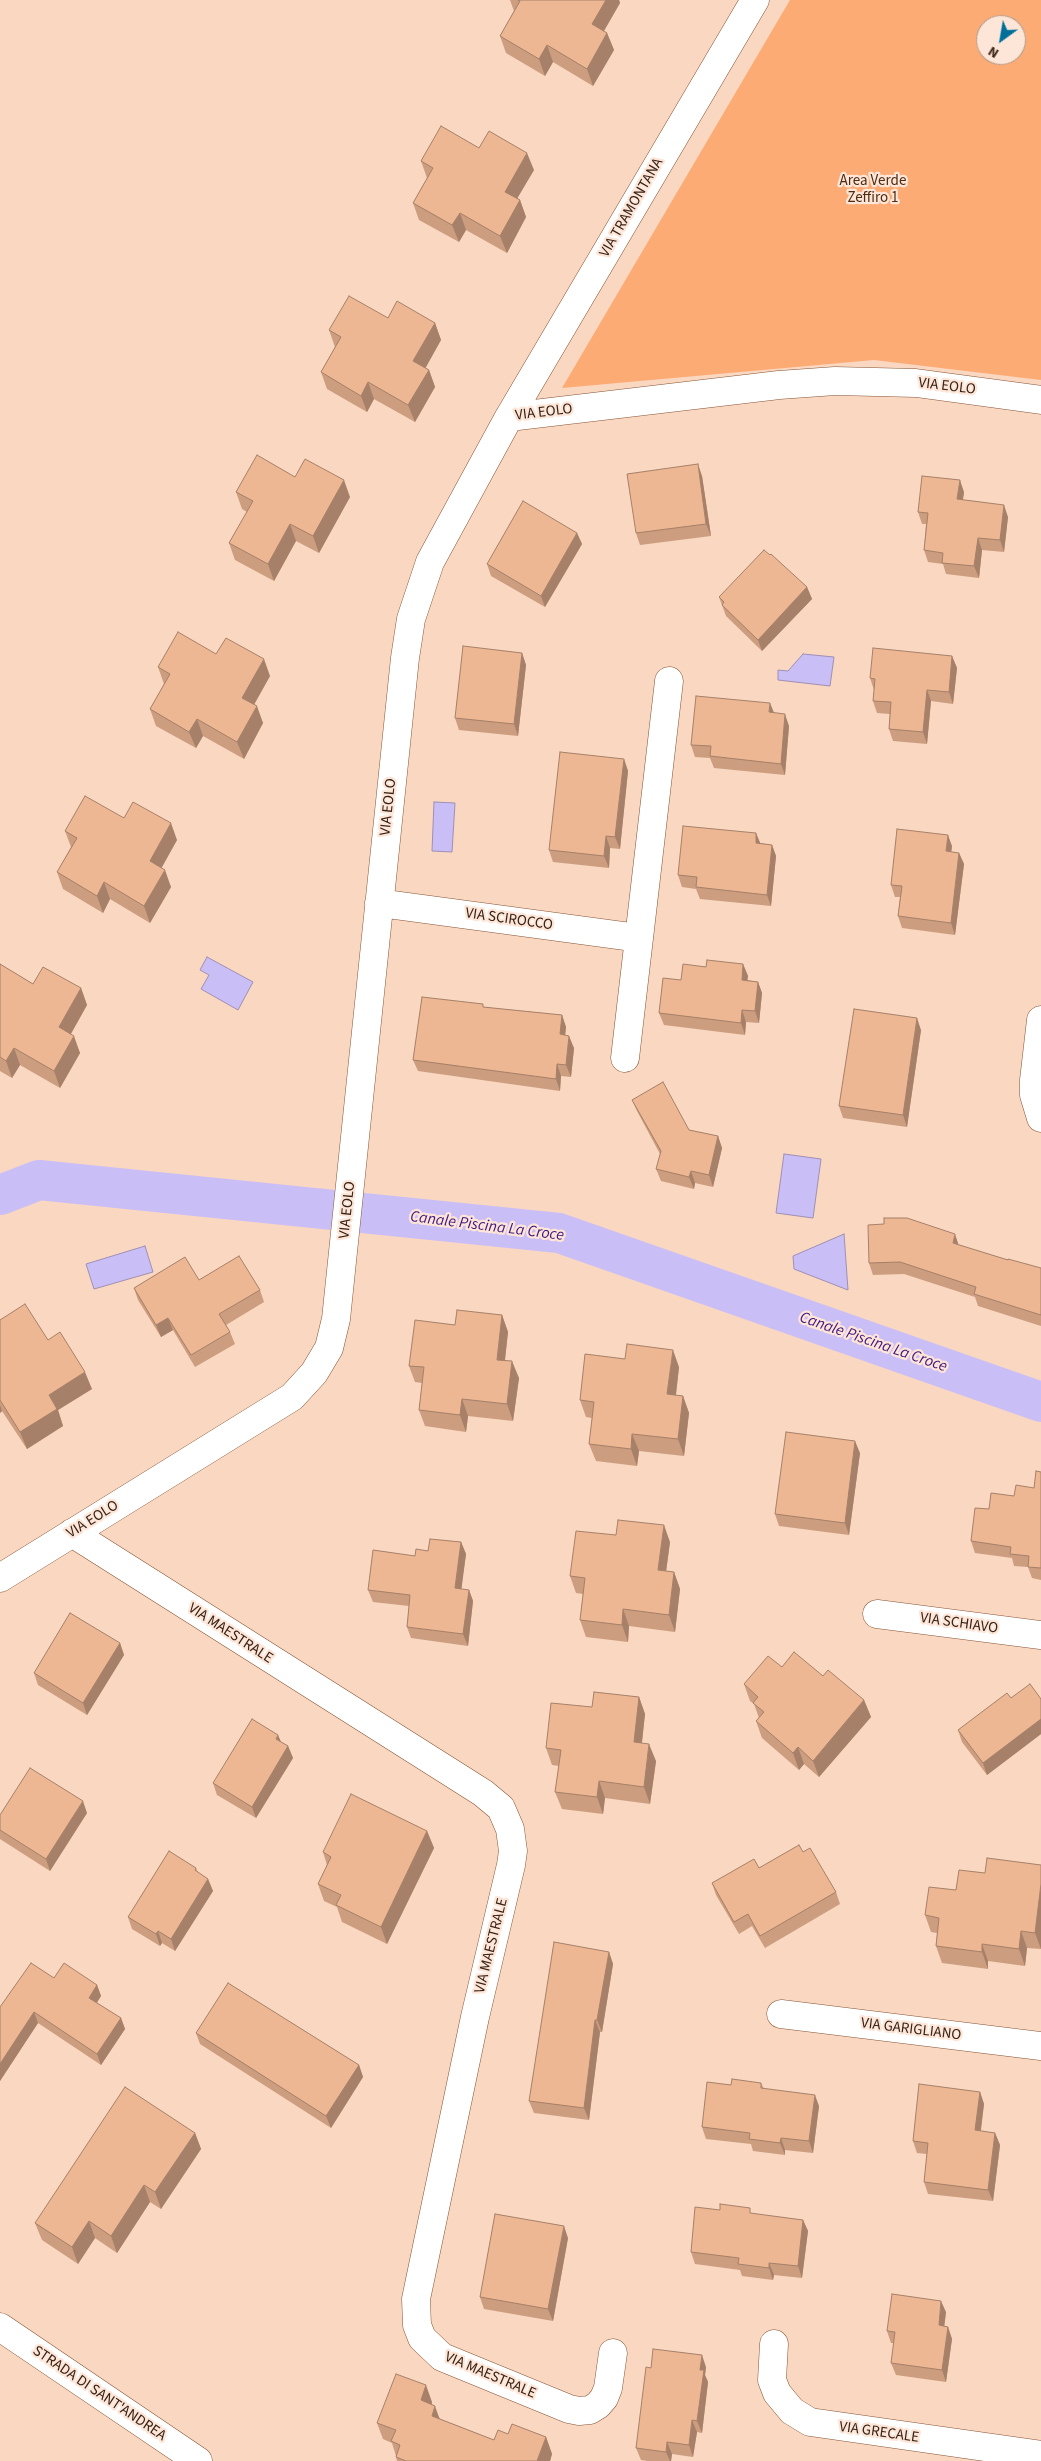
<!DOCTYPE html>
<style>
body{margin:0}
#map{position:relative;width:1041px;height:2461px;overflow:hidden;background:#f9d7c1;font-family:"Source Sans 3",sans-serif}
canvas{display:block}
.north{position:absolute;left:976px;top:15px;width:50px;height:50px;box-sizing:border-box;background:#fde6d8;border:1px solid #ae988a;border-radius:50%;rotate:212deg;font-size:14px;font-weight:700;line-height:20px;text-align:center;color:#372215}
.north::after{content:'';display:block;margin:auto;width:18px;height:22px;background:#00709b;clip-path:polygon(50% 0,100% 100%,50% 72%,0 100%)}
</style>
<div id="map">
<canvas width="1041" height="2461"></canvas>
<div class="north">N</div>
</div>
<script>
const context = document.querySelector('canvas').getContext('2d');
context.lineJoin = 'round';
function fill(path, color) {
  context.fillStyle = color;
  context.fill(path, 'evenodd');
}
function toPath(rows) {
  const path = new Path2D();
  for (const r of rows) {
    path.moveTo(r[0], r[1]);
    for (let i = 2; i < r.length; i += 2) path.lineTo(r[i], r[i + 1]);
  }
  return path;
}
function strokePath(path, color, width, dash) {
  context.strokeStyle = color;
  context.lineWidth = width;
  context.lineCap = dash ? 'butt' : 'round';
  context.setLineDash(dash || []);
  context.stroke(path);
}
function label(font, color, halo, rows, align = 'center') {
  context.font = font + ' "Source Sans 3",sans-serif';
  context.lineWidth = 4.5;
  context.setLineDash([]);
  context.textBaseline = 'middle';
  context.strokeStyle = halo;
  context.fillStyle = color;
  for (const [text, x, y, turn = 0] of rows) {
    context.save();
    context.translate(x, y);
    context.rotate((+turn || 0) * Math.PI / 180);
    context.textAlign = isNaN(turn) ? turn : align;
    if (halo) context.strokeText(text, 0, 0);
    context.fillText(text, 0, 0);
    context.restore();
  }
}
fill(toPath([
 [790,0,1041,0,1041,380,874,360,562,388],
 [986,25,1016,25,1016,55,986,55]
]), '#fcab74');
const water = toPath([
 [803,654,834,657,830,686,778,680,778,670,788,671,803,654],
 [434,802,455,803,452,852,432,851,434,802],
 [207,957,253,982,238,1010,201,989,209,975,200,970,207,957],
 [784,1154,821,1159,813,1218,776,1213,784,1154],
 [844,1234,848,1290,794,1269,793,1256,844,1234],
 [145,1246,153,1272,94,1289,86,1264,145,1246]
]);
fill(water, '#cabef7');
strokePath(water, '#9e8fb3', 1);
strokePath(toPath([
 [0,1195,39,1180,559,1233,1041,1402]
]), '#cabef7', 40);
const minor = toPath([
 [509,417,755,0],
 [379,903,639,938],
 [1041,1020,1034,1080,1034,1095,1041,1118],
 [625,1058,669,681],
 [72,1533,483,1793,501,1808,510,1829,513,1851,511,1865,475,2017,416,2299,417,2325,422,2338,442,2357,569,2409,579,2411,590,2410,598,2405,604,2398,608,2388,613,2353],
 [0,1578,292,1397,314,1373,329,1348,336,1319,405,658,411,619,430,562,509,417,779,385,835,381,916,383,1041,400],
 [877,1614,1041,1635],
 [781,2014,1041,2046],
 [0,2327,198,2461],
 [774,2344,772,2380,777,2393,792,2411,810,2422,1041,2455]
]);
strokePath(minor, '#865535', 29);
strokePath(minor, '#fff', 28);
fill(toPath([
 [510,0,619,0,620,3,604,31,607,33,614,50,593,86,553,62,545,76,506,53,500,36,514,11],
 [479,148,534,170,517,198,520,200,526,217,507,253,466,230,459,242,419,220,413,203,427,178,421,161],
 [388,318,435,323,441,340,425,368,429,370,435,387,415,422,374,399,367,412,327,389,321,372,335,347,329,330],
 [702,476,711,536,640,545,636,533],
 [295,477,350,497,319,553,296,541,274,581,235,560,229,543,247,512,242,509,236,492],
 [964,492,963,500,1008,517,1004,552,982,550,979,578,946,574,943,564,928,562,924,550,926,524,922,524,918,512],
 [577,533,582,544,545,607,491,576,487,564],
 [807,587,812,599,762,651,726,616,719,597],
 [522,653,526,665,518,736,459,730,455,718],
 [216,654,270,676,254,705,263,723,244,759,203,736,196,748,156,726,150,709,164,684,158,667],
 [952,656,957,668,953,704,931,701,927,744,893,741,889,729,890,714,877,713,873,701,874,690,870,678],
 [774,713,789,726,785,775,714,768,710,758,695,757,691,745],
 [624,759,628,771,620,849,610,848,609,868,553,862,549,850],
 [124,818,177,840,161,868,171,887,150,923,110,899,103,913,63,889,57,872,71,847,65,831],
 [756,833,760,843,772,845,776,856,771,906,700,899,696,889,682,887,678,875],
 [952,846,951,852,959,853,964,864,955,935,902,928,898,916,900,897,895,897,891,885],
 [0,964,33,984,81,988,87,1005,71,1034,80,1053,60,1088,20,1065,12,1078,0,1071],
 [743,964,748,976,747,980,758,982,762,993,759,1023,746,1022,745,1035,664,1025,659,1013,681,980,706,967],
 [484,1007,562,1015,566,1027,565,1035,574,1048,571,1077,561,1076,560,1091,418,1071,413,1060],
 [921,1030,907,1127,843,1118,839,1106],
 [632,1100,689,1130,718,1136,722,1148,713,1187,695,1183,694,1189,661,1181,656,1169,660,1154,637,1111],
 [959,1245,1008,1260,1041,1268,1041,1326,978,1306,975,1297,904,1274,873,1275,869,1263],
 [199,1280,260,1290,264,1302,226,1325,230,1332,235,1344,195,1367,173,1330,161,1337,138,1300,134,1288],
 [502,1315,508,1332,505,1360,519,1378,513,1421,468,1416,466,1432,425,1426,419,1410,422,1383,415,1382,409,1366,455,1325],
 [0,1320,48,1340,92,1389,58,1410,63,1426,27,1449,2,1411,0,1413],
 [679,1367,676,1395,683,1396,689,1413,684,1456,639,1451,637,1466,596,1461,589,1444,592,1418,586,1417,580,1400],
 [860,1453,849,1535,779,1526,775,1514],
 [1041,1472,1041,1580,1032,1578,1028,1567,1014,1566,1012,1558,975,1553,971,1541,989,1509,1014,1496,1034,1488],
 [461,1542,466,1554,461,1589,469,1590,473,1601,468,1646,411,1638,407,1627,409,1606,373,1602,368,1590,415,1556,428,1551],
 [670,1542,666,1571,674,1572,680,1589,675,1632,629,1626,628,1642,586,1637,580,1620,583,1594,576,1593,570,1576],
 [120,1643,124,1655,87,1715,38,1685,34,1673],
 [782,1667,823,1676,864,1700,871,1717,819,1777,804,1764,799,1770,762,1738,756,1721,759,1718,754,1704,750,1701,744,1684],
 [639,1697,645,1714,642,1743,656,1761,650,1804,605,1798,603,1814,562,1809,555,1792,559,1766,552,1765,546,1748,592,1707],
 [1011,1698,1041,1699,1041,1734,987,1775,962,1742,958,1730],
 [281,1742,288,1746,293,1758,256,1818,217,1795,213,1783],
 [87,1813,50,1871,0,1839,0,1815],
 [427,1831,434,1848,387,1944,342,1922,337,1907,324,1901,318,1884,327,1865,323,1852],
 [803,1852,836,1892,840,1904,765,1948,752,1926,739,1934,716,1895,712,1883,759,1868],
 [1041,1865,1041,1949,1027,1948,1025,1966,988,1961,988,1969,942,1963,936,1946,937,1933,931,1932,925,1915,985,1873],
 [196,1868,198,1873,208,1879,213,1891,175,1951,162,1943,160,1946,132,1929,128,1917],
 [609,1952,613,1964,602,2032,600,2032,589,2120,534,2113,529,2101],
 [54,1978,97,1985,101,1996,97,2003,121,2018,125,2029,101,2065,38,2023,0,2081,0,2007],
 [196,2033,359,2065,363,2077,331,2128,200,2044],
 [761,2083,764,2089,819,2106,813,2153,785,2150,785,2155,753,2151,751,2144,706,2139,702,2127,731,2085],
 [980,2092,984,2104,981,2131,995,2133,1000,2145,993,2201,928,2194,924,2182,927,2154,917,2153,913,2141],
 [195,2133,201,2149,161,2209,150,2202,117,2253,95,2238,78,2264,42,2240,35,2223],
 [752,2214,803,2220,808,2231,802,2278,774,2275,773,2280,742,2276,740,2270,695,2264,691,2252],
 [568,2238,553,2321,484,2309,480,2297],
 [946,2312,944,2326,948,2327,952,2339,946,2382,896,2375,891,2363,894,2343,891,2343,887,2331],
 [706,2367,705,2375,708,2382,702,2433,697,2432,693,2457,672,2454,671,2461,648,2461,641,2460,636,2448,651,2368],
 [432,2402,432,2404,440,2419,494,2440,508,2434,546,2437,552,2454,550,2461,397,2461,396,2457,396,2456,392,2443,383,2439,377,2423]
]), '#cc9d7f');
fill(toPath([
 [606,0,619,0,620,3,598,41,592,24],
 [607,33,614,50,593,86,587,69],
 [547,45,553,62,545,76,539,59],
 [527,153,534,170,511,209,505,192],
 [520,200,526,217,507,253,500,236],
 [460,213,466,230,459,242,452,225],
 [435,323,441,340,420,378,413,361],
 [429,370,435,387,415,422,408,405],
 [368,382,374,399,367,412,361,396],
 [698,464,702,476,711,536,706,524],
 [344,480,350,497,319,553,313,536],
 [960,480,964,492,961,511,957,499],
 [1004,505,1008,517,1004,552,1000,540],
 [290,524,296,541,274,581,268,564],
 [577,533,582,544,545,607,541,596],
 [978,538,982,550,979,578,974,566],
 [807,587,812,599,762,651,758,640],
 [522,653,526,665,518,736,514,724],
 [952,656,957,668,953,704,949,692],
 [264,659,270,676,248,715,242,698],
 [927,690,931,701,927,744,923,732],
 [770,703,775,715,769,712],
 [257,706,263,723,244,759,237,742],
 [785,714,789,726,785,775,781,764],
 [197,719,203,736,196,748,189,732],
 [624,759,628,771,620,849,615,837],
 [171,823,177,840,156,878,150,861],
 [756,833,761,845,756,843],
 [948,835,952,846,950,863,946,851],
 [606,836,610,848,609,868,604,856],
 [772,845,776,856,771,906,767,895],
 [959,853,964,864,955,935,951,923],
 [165,870,171,887,150,923,144,906],
 [104,882,110,899,103,913,97,896],
 [743,964,748,976,746,991,742,980],
 [758,982,762,993,759,1023,755,1011],
 [81,988,87,1005,65,1044,59,1027],
 [742,1010,746,1022,745,1035,741,1023],
 [562,1015,566,1027,564,1046,560,1034],
 [917,1018,921,1030,907,1127,903,1115],
 [74,1036,80,1053,60,1088,54,1071],
 [569,1036,574,1048,571,1077,566,1065],
 [14,1048,20,1065,12,1078,6,1061],
 [557,1064,561,1076,560,1091,556,1079],
 [718,1136,722,1148,713,1187,709,1175],
 [691,1171,695,1183,694,1189,689,1177],
 [955,1234,959,1246,953,1243],
 [502,1315,508,1332,503,1377,497,1360],
 [168,1318,173,1330,161,1337,156,1325],
 [673,1350,679,1367,674,1411,667,1394],
 [512,1361,519,1378,513,1421,507,1404],
 [85,1372,92,1389,58,1410,63,1426,27,1449,20,1432,49,1395],
 [683,1396,689,1413,684,1456,678,1439],
 [462,1399,468,1416,466,1432,460,1415],
 [0,1405,2,1411,0,1413],
 [632,1434,639,1451,637,1466,631,1449],
 [855,1441,860,1453,849,1535,845,1523],
 [664,1525,670,1542,664,1587,658,1570],
 [461,1542,466,1554,460,1600,455,1588],
 [674,1572,680,1589,675,1632,669,1615],
 [469,1590,473,1601,468,1646,463,1634],
 [623,1609,629,1626,628,1642,622,1625],
 [120,1643,124,1655,87,1715,83,1703],
 [639,1697,645,1714,640,1759,634,1742],
 [864,1700,871,1717,819,1777,813,1761],
 [1041,1719,1041,1734,987,1775,983,1763],
 [278,1735,283,1746,276,1739],
 [649,1744,656,1761,650,1804,644,1787],
 [288,1746,293,1758,256,1818,252,1807],
 [798,1747,804,1764,799,1770,793,1753],
 [599,1781,605,1798,603,1814,597,1797],
 [83,1801,87,1813,50,1871,46,1859],
 [427,1831,434,1848,387,1944,381,1927],
 [208,1879,213,1891,175,1951,171,1939],
 [1041,1884,1041,1949,1035,1933],
 [158,1931,162,1943,160,1946,156,1934],
 [1021,1931,1027,1948,1025,1966,1019,1949],
 [982,1944,988,1961,988,1969,982,1952],
 [609,1952,613,1964,602,2032,597,2020],
 [97,1985,101,1996,93,2008,89,1998],
 [34,2012,38,2023,0,2081,0,2064],
 [121,2018,125,2029,101,2065,97,2054],
 [595,2020,600,2032,589,2120,584,2108],
 [359,2065,363,2077,331,2128,326,2116],
 [980,2092,984,2104,979,2142,975,2130],
 [815,2095,819,2106,813,2153,809,2141],
 [195,2133,201,2149,161,2209,155,2192],
 [995,2133,1000,2145,993,2201,988,2190],
 [781,2138,785,2150,785,2155,780,2143],
 [144,2185,150,2202,117,2253,111,2236],
 [803,2220,808,2231,802,2278,798,2266],
 [89,2221,95,2238,78,2264,72,2247],
 [564,2226,568,2238,553,2321,548,2309],
 [769,2263,774,2275,773,2280,769,2268],
 [941,2301,946,2312,943,2337,939,2325],
 [948,2327,952,2339,946,2382,942,2370],
 [702,2355,706,2367,705,2375,708,2382,702,2433,697,2421,700,2370],
 [426,2385,432,2402,427,2417,421,2400],
 [435,2406,441,2423,432,2416],
 [692,2420,697,2432,693,2457,689,2445],
 [546,2437,552,2454,550,2461,537,2461],
 [667,2442,672,2454,671,2461,670,2461,666,2452]
]), '#a68068');
const building = toPath([
 [518,0,606,0,592,24,607,33,587,69,547,45,539,59,500,36,520,1,518,0],
 [441,126,479,148,489,131,527,153,505,192,520,200,500,236,460,213,452,225,413,203,433,168,421,161,441,126],
 [349,296,388,318,397,301,435,323,413,361,429,370,408,405,368,382,361,396,321,372,341,337,329,330,349,296],
 [257,455,295,477,305,459,344,480,313,536,290,524,268,564,229,543,253,501,236,492,257,455],
 [698,464,706,524,636,533,627,474,698,464],
 [922,476,960,480,957,499,1004,505,1000,540,978,538,974,566,942,563,943,553,924,550,928,513,918,512,922,476],
 [523,501,577,533,541,596,487,564,523,501],
 [764,550,770,555,771,554,807,587,758,640,722,605,724,602,719,597,764,550],
 [178,632,216,654,226,638,264,659,242,698,257,706,237,742,197,719,189,732,150,709,170,674,158,667,178,632],
 [463,646,522,653,514,724,455,718,463,646],
 [873,648,952,656,949,692,927,690,923,732,889,729,891,702,873,701,875,679,870,678,873,648],
 [696,696,770,703,769,712,785,714,781,764,710,756,711,746,691,745,696,696],
 [560,752,624,759,615,837,606,836,604,856,549,850,560,752],
 [85,796,124,818,133,802,171,823,150,861,165,870,144,906,104,882,97,896,57,872,77,838,65,831,85,796],
 [683,826,756,833,756,843,772,845,767,895,696,887,697,877,678,875,683,826],
 [897,829,948,835,946,851,959,853,951,923,898,916,902,886,891,885,897,829],
 [707,960,743,964,742,980,758,982,755,1011,742,1010,741,1023,659,1013,663,978,681,980,683,964,706,967,707,960],
 [0,964,33,984,43,967,81,988,59,1027,74,1036,54,1071,14,1048,6,1061,0,1057,0,964],
 [422,997,483,1004,483,1007,562,1015,560,1034,569,1036,566,1065,557,1064,556,1079,413,1060,422,997],
 [854,1009,917,1018,903,1115,839,1106,854,1009],
 [663,1082,689,1130,718,1136,709,1175,691,1171,689,1177,656,1169,661,1151,632,1100,663,1082],
 [884,1218,907,1218,955,1234,953,1243,1008,1260,1008,1259,1041,1268,1041,1315,974,1294,976,1287,900,1262,869,1263,868,1225,884,1224,884,1218],
 [239,1256,260,1290,219,1314,230,1332,191,1355,168,1318,156,1325,134,1288,185,1257,199,1280,239,1256],
 [25,1304,48,1340,60,1332,85,1372,49,1395,57,1409,20,1432,0,1400,0,1320,25,1304],
 [457,1310,502,1315,497,1360,512,1361,507,1404,462,1399,460,1415,419,1410,424,1367,409,1366,415,1320,455,1325,457,1310],
 [627,1344,673,1350,667,1394,683,1396,678,1439,632,1434,631,1449,589,1444,594,1402,580,1400,585,1354,625,1359,627,1344],
 [786,1432,855,1441,845,1523,775,1514,786,1432],
 [1036,1471,1041,1472,1041,1568,1028,1567,1029,1556,1010,1554,1011,1547,971,1541,975,1508,989,1509,991,1493,1014,1496,1016,1485,1034,1488,1036,1471],
 [618,1520,664,1525,658,1570,674,1572,669,1615,623,1609,622,1625,580,1620,585,1578,570,1576,576,1531,616,1535,618,1520],
 [430,1539,461,1542,455,1588,469,1590,463,1634,407,1627,410,1595,368,1590,373,1550,415,1556,416,1549,428,1551,430,1539],
 [70,1613,120,1643,83,1703,34,1673,70,1613],
 [794,1652,823,1676,828,1670,864,1700,813,1761,798,1747,793,1753,756,1721,764,1712,753,1703,758,1697,744,1684,768,1656,782,1667,794,1652],
 [1030,1684,1041,1699,1041,1719,983,1763,958,1730,1007,1693,1011,1698,1030,1684],
 [594,1692,639,1697,634,1742,649,1744,644,1787,599,1781,597,1797,555,1792,561,1750,546,1748,551,1703,592,1707,594,1692],
 [252,1719,278,1735,276,1739,288,1746,252,1807,213,1783,252,1719],
 [30,1768,83,1801,46,1859,0,1830,0,1815,30,1768],
 [351,1794,427,1831,381,1927,336,1905,341,1895,318,1884,331,1857,323,1852,351,1794],
 [799,1845,803,1852,810,1848,836,1892,760,1936,748,1914,734,1922,712,1883,754,1859,759,1868,799,1845],
 [169,1851,196,1868,195,1870,208,1879,171,1939,158,1931,156,1934,128,1917,169,1851],
 [987,1858,1041,1865,1041,1884,1035,1933,1021,1931,1019,1949,982,1944,982,1952,936,1946,939,1918,925,1915,929,1887,956,1890,959,1870,985,1873,987,1858],
 [554,1942,609,1952,597,2020,595,2020,584,2108,529,2101,554,1942],
 [31,1963,54,1978,64,1963,97,1985,89,1998,121,2018,97,2054,34,2012,0,2064,0,2007,31,1963],
 [228,1983,359,2065,326,2116,196,2033,228,1983],
 [732,2079,761,2083,761,2088,815,2095,809,2141,781,2138,780,2143,749,2139,750,2133,702,2127,707,2082,731,2085,732,2079],
 [919,2084,980,2092,975,2130,995,2133,988,2190,924,2182,928,2143,913,2141,919,2084],
 [125,2087,195,2133,155,2192,144,2185,111,2236,89,2221,72,2247,35,2223,125,2087],
 [720,2204,750,2208,750,2213,803,2220,798,2266,769,2263,769,2268,738,2264,739,2258,691,2252,695,2207,720,2210,720,2204],
 [495,2214,564,2226,548,2309,480,2297,495,2214],
 [892,2294,941,2301,939,2325,948,2327,942,2370,891,2363,895,2332,887,2331,892,2294],
 [653,2349,702,2355,700,2370,704,2370,697,2421,692,2420,689,2445,667,2442,666,2452,636,2448,646,2367,651,2368,653,2349],
 [396,2374,426,2385,421,2400,435,2406,432,2416,494,2440,498,2430,508,2434,512,2424,546,2437,537,2461,406,2461,396,2457,400,2445,391,2441,396,2430,377,2423,396,2374]
]);
fill(building, '#edb794');
strokePath(building, '#a68068', 1);
label('15px', '#4e2b11', '#fde6d8', [
 ["Area Verde",873,182],
 ["Zeffiro 1",873,199]
]);
label('15px', '#372215', '#fde6d8', [
 ["VIA TRAMONTANA",632,208,-60],
 ["VIA EOLO",947,387,7],
 ["VIA EOLO",544,413,-7],
 ["VIA EOLO",389,807,-84],
 ["VIA SCIROCCO",509,920,8],
 ["VIA EOLO",348,1210,-84],
 ["VIA EOLO",93,1520,-32],
 ["VIA SCHIAVO",959,1624,8],
 ["VIA MAESTRALE",230,1634,33],
 ["VIA MAESTRALE",492,1946,-76],
 ["VIA GARIGLIANO",911,2030,7],
 ["VIA MAESTRALE",490,2376,23],
 ["STRADA DI SANT'ANDREA",99,2394,34],
 ["VIA GRECALE",879,2433,8]
]);
label('italic 16px', '#411781', '#fde6d8', [
 ["Canale Piscina La Croce",487,1227,7],
 ["Canale Piscina La Croce",873,1343,19]
]);
</script>
